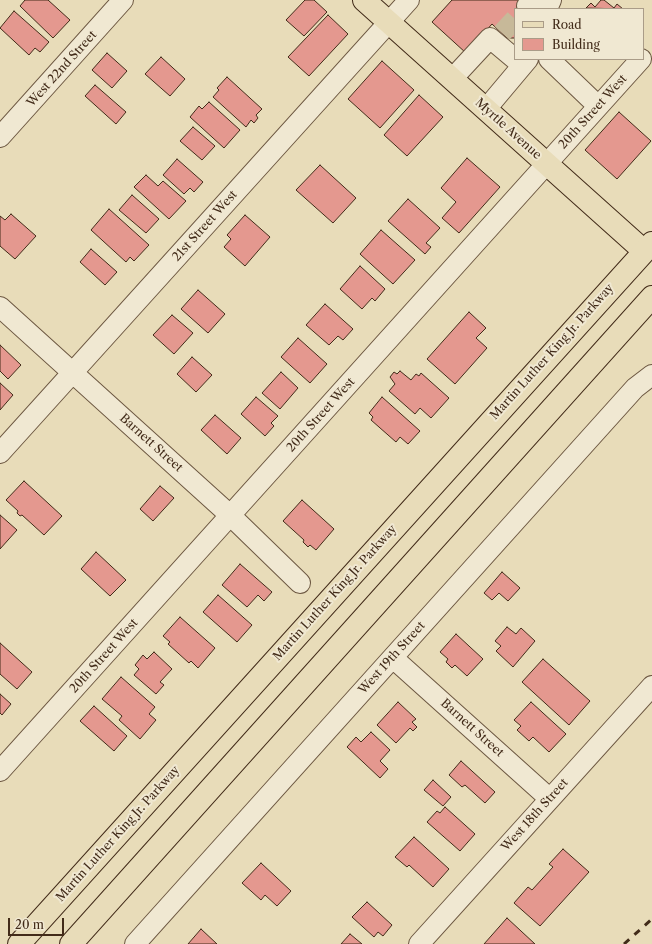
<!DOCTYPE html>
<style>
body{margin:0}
#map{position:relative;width:652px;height:944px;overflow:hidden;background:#e8dcb9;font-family:"Libre Caslon Text",serif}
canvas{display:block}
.legend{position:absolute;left:514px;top:8px;width:130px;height:52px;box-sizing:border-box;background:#f0e8d2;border:1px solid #aa9c88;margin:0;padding:5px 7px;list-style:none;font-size:12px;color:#422b19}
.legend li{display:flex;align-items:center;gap:8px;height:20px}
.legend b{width:20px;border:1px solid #aa9c88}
.scale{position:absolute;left:8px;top:918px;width:56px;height:18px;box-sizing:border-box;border:2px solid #422b19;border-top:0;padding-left:5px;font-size:12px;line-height:14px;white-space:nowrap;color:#422b19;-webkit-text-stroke:3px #f0e8d2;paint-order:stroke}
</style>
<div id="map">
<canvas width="652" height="944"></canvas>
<ul class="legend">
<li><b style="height:5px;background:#e8dcb9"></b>Road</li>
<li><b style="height:11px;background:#e4988f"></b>Building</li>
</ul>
<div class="scale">20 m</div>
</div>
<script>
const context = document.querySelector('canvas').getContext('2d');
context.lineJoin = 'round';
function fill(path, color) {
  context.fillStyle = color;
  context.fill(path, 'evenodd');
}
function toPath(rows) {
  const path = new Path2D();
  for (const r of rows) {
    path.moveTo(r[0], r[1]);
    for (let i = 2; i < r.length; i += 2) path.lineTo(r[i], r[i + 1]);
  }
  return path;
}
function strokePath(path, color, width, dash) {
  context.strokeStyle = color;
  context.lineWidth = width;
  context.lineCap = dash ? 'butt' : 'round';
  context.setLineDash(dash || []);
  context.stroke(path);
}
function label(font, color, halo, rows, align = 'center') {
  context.font = font + ' "Libre Caslon Text",serif';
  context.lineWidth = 4;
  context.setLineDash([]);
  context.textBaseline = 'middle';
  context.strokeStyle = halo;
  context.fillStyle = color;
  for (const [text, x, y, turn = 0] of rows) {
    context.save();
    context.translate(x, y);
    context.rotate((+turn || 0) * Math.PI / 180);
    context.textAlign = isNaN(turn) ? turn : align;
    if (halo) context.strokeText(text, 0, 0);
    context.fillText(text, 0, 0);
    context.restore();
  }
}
const building = toPath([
 [25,0,48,0,70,20,53,38,20,6,25,0],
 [305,0,314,0,327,12,304,36,286,20,305,0],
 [452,0,520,0,530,9,515,9,515,38,507,38,492,24,466,53,432,22,452,0],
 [601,0,604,0,614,8,617,4,623,9,586,8,591,3,595,7,601,0],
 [14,11,49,42,40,52,35,48,29,55,0,28,14,11],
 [328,15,348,34,309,76,288,57,328,15],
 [107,53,127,71,112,88,92,70,107,53],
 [161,57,185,79,170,96,145,74,161,57],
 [382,61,414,90,380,128,348,99,382,61],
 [227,77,262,109,256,115,258,118,254,123,251,120,246,127,213,97,219,90,217,88,227,77],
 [95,85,126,112,116,124,85,96,95,85],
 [419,95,443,117,407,156,384,135,419,95],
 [209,102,240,130,224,148,190,117,199,106,202,109,209,102],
 [619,112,651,141,617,179,585,150,619,112],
 [193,127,215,146,202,160,180,141,193,127],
 [467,158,500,187,459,233,442,218,456,202,441,188,467,158],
 [177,159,203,182,194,192,190,188,184,194,163,175,177,159],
 [320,165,356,198,333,223,296,190,320,165],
 [146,175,158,186,163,181,186,201,169,219,134,187,146,175],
 [132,195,159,219,146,233,119,210,132,195],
 [408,199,440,228,426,243,431,247,425,254,388,221,408,199],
 [109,209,149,245,134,261,130,257,126,262,91,230,109,209],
 [11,214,36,236,15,259,0,246,0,216,5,220,11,214],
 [245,215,270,237,245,266,224,247,231,239,227,235,245,215],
 [381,230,415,260,393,284,360,254,381,230],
 [91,249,117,272,105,285,80,262,91,249],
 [360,266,385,289,375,301,372,298,362,309,340,289,360,266],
 [198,290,225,314,208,333,181,309,198,290],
 [325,304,353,329,343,340,338,336,329,345,306,325,325,304],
 [469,312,486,328,476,338,487,348,455,384,427,359,469,312],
 [172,315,193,333,174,354,153,335,172,315],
 [298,338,327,364,310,383,281,357,298,338],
 [0,345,21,365,8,379,0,371,0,345],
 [192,357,212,375,196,392,177,374,192,357],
 [400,371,411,380,416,374,419,376,421,373,449,398,431,418,420,408,415,414,389,391,395,384,390,377,394,372,397,374,400,371],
 [281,372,298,388,280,409,262,393,281,372],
 [0,383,13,395,0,410,0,383],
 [256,397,278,416,271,423,274,426,265,436,241,414,256,397],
 [382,397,420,431,408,444,400,437,396,442,371,420,373,417,369,413,382,397],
 [215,415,241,438,227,454,201,430,215,415],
 [24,481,62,516,44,535,22,515,20,516,17,513,18,511,6,500,24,481],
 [160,486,174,498,153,521,140,509,160,486],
 [302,500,334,529,316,550,310,545,308,547,303,542,304,540,283,521,302,500],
 [0,515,17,530,0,549,0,515],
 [96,552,126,580,110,596,81,569,96,552],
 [240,564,272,592,264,601,258,595,247,607,222,585,240,564],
 [502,572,520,588,508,601,499,593,492,600,484,593,502,572],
 [218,595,252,625,237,642,203,612,218,595],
 [180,617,215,648,198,668,191,661,189,663,168,644,170,642,163,636,180,617],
 [507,627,516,634,521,628,535,641,513,667,496,651,501,646,495,641,507,627],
 [456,634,483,659,467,676,455,665,452,668,446,662,448,659,440,652,456,634],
 [0,643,32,672,17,689,0,674,0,643],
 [154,652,172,669,160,682,164,685,156,694,134,675,139,669,135,665,143,655,147,659,154,652],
 [543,659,590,701,569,725,522,682,543,659],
 [121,677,155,707,149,714,156,720,140,739,119,720,122,716,102,699,121,677],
 [0,694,11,704,2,715,0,713,0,694],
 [398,702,416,719,412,722,417,727,413,731,410,728,396,743,377,725,398,702],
 [531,702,566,734,549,752,533,737,529,741,517,730,521,726,514,720,531,702],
 [94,706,127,736,114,751,80,721,94,706],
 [371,732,390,750,380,761,388,769,380,778,347,747,356,737,361,742,371,732],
 [461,761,495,792,485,803,465,785,462,787,449,775,461,761],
 [433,780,451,797,443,806,424,790,433,780],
 [445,807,475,834,460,851,427,822,437,811,440,813,445,807],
 [414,837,449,869,433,887,409,865,407,867,395,857,414,837],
 [563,849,589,872,540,926,514,903,528,887,532,890,553,867,549,864,563,849],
 [261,863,291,891,277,906,265,895,261,900,242,883,261,863],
 [367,902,392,925,383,936,378,932,374,937,352,917,367,902],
 [507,918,535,944,484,944,507,918],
 [201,929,217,944,188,944,201,929],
 [350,934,362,944,341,944,350,934]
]);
fill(building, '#e4988f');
strokePath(building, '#422b19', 1);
strokePath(toPath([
 [502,33,515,19]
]), '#c7b999', 20, [20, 10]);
const minor = toPath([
 [527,6,533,0],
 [547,9,551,0],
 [549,59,598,106],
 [452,79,490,38,515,59],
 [486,109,528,59],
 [0,137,123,0],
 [0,307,231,516,300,583],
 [0,453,409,0],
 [393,658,550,799],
 [0,771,641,59],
 [135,944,635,388,652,375],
 [419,944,652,686]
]);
const major = toPath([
 [364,0,644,251]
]);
const highway = toPath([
 [19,944,652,243],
 [71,944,652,297]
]);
strokePath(minor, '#6c5741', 22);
strokePath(major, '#422b19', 24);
strokePath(highway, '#422b19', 24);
strokePath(minor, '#f0e8d2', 20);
strokePath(major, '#e8dcb9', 22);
strokePath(highway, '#e8dcb9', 22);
strokePath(toPath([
 [624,944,652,919]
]), '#422b19', 3, [7, 7]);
label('12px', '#422b19', '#f0e8d2', [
 ["West 22nd Street",62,69,-48],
 ["20th Street West",593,112,-48],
 ["Myrtle Avenue",508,129,42],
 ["21st Street West",205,226,-48],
 ["Martin Luther King Jr. Parkway",552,352,-48],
 ["20th Street West",321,415,-48],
 ["Barnett Street",151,443,42],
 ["Martin Luther King Jr. Parkway",335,593,-48],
 ["20th Street West",104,656,-48],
 ["West 19th Street",392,658,-48],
 ["Barnett Street",472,728,42],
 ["West 18th Street",535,815,-48],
 ["Martin Luther King Jr. Parkway",118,834,-48]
]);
</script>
